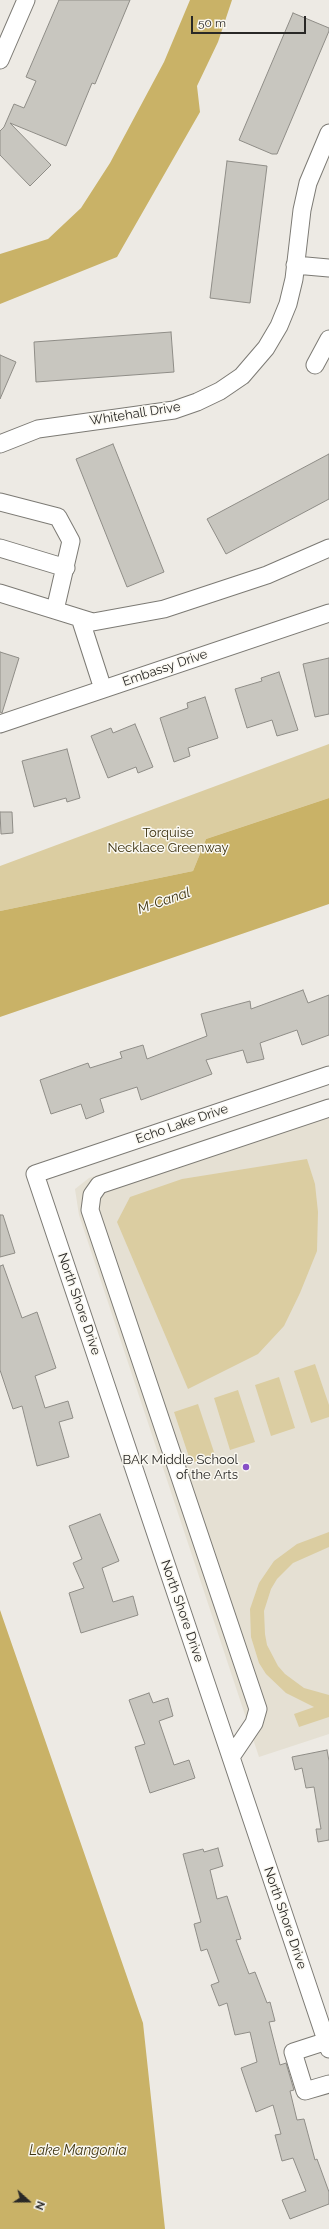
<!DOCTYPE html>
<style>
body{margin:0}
#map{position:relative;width:329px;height:2229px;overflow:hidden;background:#edeae4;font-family:Raleway,sans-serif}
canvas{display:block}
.north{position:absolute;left:8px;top:2181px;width:40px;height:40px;-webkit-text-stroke:3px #faf8f1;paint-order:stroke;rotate:111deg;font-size:11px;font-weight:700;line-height:16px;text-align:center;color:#292826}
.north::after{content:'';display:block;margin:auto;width:14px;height:18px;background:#292826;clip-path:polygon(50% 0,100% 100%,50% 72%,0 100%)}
.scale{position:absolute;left:191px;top:16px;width:115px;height:18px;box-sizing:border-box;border:2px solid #292826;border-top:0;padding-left:5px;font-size:12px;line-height:14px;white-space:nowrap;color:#292826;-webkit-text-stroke:3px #faf8f1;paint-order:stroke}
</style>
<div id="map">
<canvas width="329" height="2229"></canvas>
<div class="north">N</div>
<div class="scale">50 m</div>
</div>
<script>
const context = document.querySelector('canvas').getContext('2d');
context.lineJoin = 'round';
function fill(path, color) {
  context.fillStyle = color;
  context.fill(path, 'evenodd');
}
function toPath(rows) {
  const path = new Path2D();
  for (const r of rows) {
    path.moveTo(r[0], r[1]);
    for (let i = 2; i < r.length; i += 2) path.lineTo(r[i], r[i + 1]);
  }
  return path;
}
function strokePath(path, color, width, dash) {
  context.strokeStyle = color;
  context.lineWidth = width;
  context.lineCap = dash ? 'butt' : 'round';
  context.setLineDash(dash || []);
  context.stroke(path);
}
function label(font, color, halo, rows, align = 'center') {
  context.font = font + ' Raleway,sans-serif';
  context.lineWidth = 3;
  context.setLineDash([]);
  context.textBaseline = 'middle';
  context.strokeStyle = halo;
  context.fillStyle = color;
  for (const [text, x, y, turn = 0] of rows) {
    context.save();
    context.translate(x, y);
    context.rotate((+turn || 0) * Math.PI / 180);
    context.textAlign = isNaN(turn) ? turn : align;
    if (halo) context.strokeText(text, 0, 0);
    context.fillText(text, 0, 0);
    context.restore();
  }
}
fill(toPath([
 [329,1098,329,1734,259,1757,79,1215,75,1189,89,1178]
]), '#e5e0d3');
fill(toPath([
 [329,744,329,798,206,839,193,871,0,911,0,866],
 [307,1159,315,1184,318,1212,317,1251,300,1293,284,1326,258,1354,188,1389,117,1222,130,1197,182,1179],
 [315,1364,329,1405,329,1417,311,1423,294,1371],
 [279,1377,295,1428,271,1436,255,1385],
 [238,1390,255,1442,230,1450,214,1398],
 [198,1404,215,1455,191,1463,174,1412],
 [329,1532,329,1547,293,1563,277,1579,271,1589,264,1611,265,1634,267,1645,278,1666,285,1674,304,1688,329,1695,329,1717,299,1727,294,1714,314,1707,286,1693,266,1674,259,1663,251,1637,250,1609,259,1583,274,1561,297,1544]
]), '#dbcda1');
fill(toPath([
 [190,0,232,0,218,42,197,86,200,112,117,257,0,304,0,254,48,239,81,208,110,163,164,62],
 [329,798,329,904,0,1017,0,911,193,871,206,839],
 [0,1610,143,2023,165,2229,0,2229]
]), '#c9b267');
const building = toPath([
 [59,0,130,0,95,84,92,83,66,146,10,123,51,165,30,186,0,155,0,131,4,127,14,104,24,108,36,81,26,77,59,0],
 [293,13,329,28,329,31,277,154,272,154,239,140,293,13],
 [227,161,267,166,250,303,210,298,227,161],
 [171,332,174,372,36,382,34,342,171,332],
 [0,355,16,362,0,399,0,355],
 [113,444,164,572,127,587,76,459,113,444],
 [329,454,329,499,226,554,207,519,329,454],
 [0,652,19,658,2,713,0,712,0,652],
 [329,658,329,714,315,717,303,664,329,658],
 [279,672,298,730,277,736,272,720,247,728,235,689,262,681,261,678,279,672],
 [205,697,218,738,188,748,190,756,174,762,160,718,188,708,187,703,205,697],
 [135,724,153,767,138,773,136,767,108,778,91,736,111,728,113,733,135,724],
 [67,749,80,798,67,802,66,798,34,807,22,761,67,749],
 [0,812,12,812,13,833,1,834,0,812],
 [303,990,308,1003,329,995,329,1035,302,1045,297,1030,260,1043,264,1059,247,1063,243,1050,206,1060,212,1074,141,1100,137,1087,100,1099,104,1112,86,1119,81,1104,51,1114,40,1080,88,1063,90,1068,122,1058,120,1052,143,1045,147,1059,207,1036,201,1014,250,1001,251,1009,303,990],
 [0,1215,3,1215,15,1253,0,1257,0,1215],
 [3,1265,22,1318,37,1312,56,1368,35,1376,45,1408,68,1401,73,1418,59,1422,69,1457,37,1466,22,1406,13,1409,0,1370,0,1266,3,1265],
 [100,1514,119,1561,102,1568,113,1602,133,1596,138,1615,81,1633,69,1593,84,1588,73,1563,82,1559,69,1526,100,1514],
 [149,1693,153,1703,168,1698,173,1716,159,1721,174,1765,189,1760,195,1778,150,1793,135,1747,145,1744,129,1700,149,1693],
 [327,1750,329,1761,329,1840,318,1842,316,1829,321,1829,314,1787,306,1788,302,1768,295,1770,292,1757,327,1750],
 [218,1848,223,1866,210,1870,217,1899,227,1896,241,1939,236,1940,249,1974,255,1972,267,2003,270,2002,275,2021,269,2022,280,2065,286,2063,294,2090,290,2091,297,2120,304,2119,315,2160,317,2159,329,2192,329,2204,290,2219,282,2200,306,2191,293,2158,282,2161,275,2135,281,2134,273,2105,256,2112,241,2068,257,2062,250,2032,235,2035,227,2003,219,2006,211,1985,219,1982,207,1949,201,1951,194,1924,201,1922,183,1854,203,1849,204,1852,218,1848]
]);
fill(building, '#c8c6bf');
strokePath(building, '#8f8d87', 1);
const minor = toPath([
 [0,60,26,0],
 [295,265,329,268],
 [315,365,329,339],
 [0,444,38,429,174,410,197,402,220,391,242,376,266,348,279,326,288,304,294,279,302,210,308,183,329,133],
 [0,502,58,517,71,541,55,610],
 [0,548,66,568],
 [0,593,80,618,103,689],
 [80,618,93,622,164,609,267,575,329,548],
 [0,724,329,613],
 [329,1075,35,1174,329,2049],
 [231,1757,254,1723,258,1709,90,1210,92,1195,99,1185,329,1108],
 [327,2041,293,2052,305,2091,329,2084]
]);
strokePath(minor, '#7c7a74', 19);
strokePath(minor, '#fff', 17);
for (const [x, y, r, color] of [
 [246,1467,4,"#874fc6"]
]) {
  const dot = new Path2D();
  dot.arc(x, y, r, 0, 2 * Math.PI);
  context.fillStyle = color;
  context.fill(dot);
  strokePath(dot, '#faf8f1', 1.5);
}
label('13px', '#292826', '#faf8f1', [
 ["Whitehall Drive",135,414,-9],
 ["Embassy Drive",165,668,-19],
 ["Echo Lake Drive",182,1124,-19],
 ["North Shore Drive",79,1304,71],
 ["North Shore Drive",182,1611,71],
 ["North Shore Drive",285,1918,71]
]);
label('13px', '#3a300e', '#faf8f1', [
 ["Torquise",168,833],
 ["Necklace Greenway",168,848]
]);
label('13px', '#292826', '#faf8f1', [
 ["BAK Middle School",238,1460],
 ["of the Arts",238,1475]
], 'right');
label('italic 14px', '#3e3412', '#faf8f1', [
 ["M-Canal",164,901,-19],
 ["Lake Mangonia",78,2151]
]);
</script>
